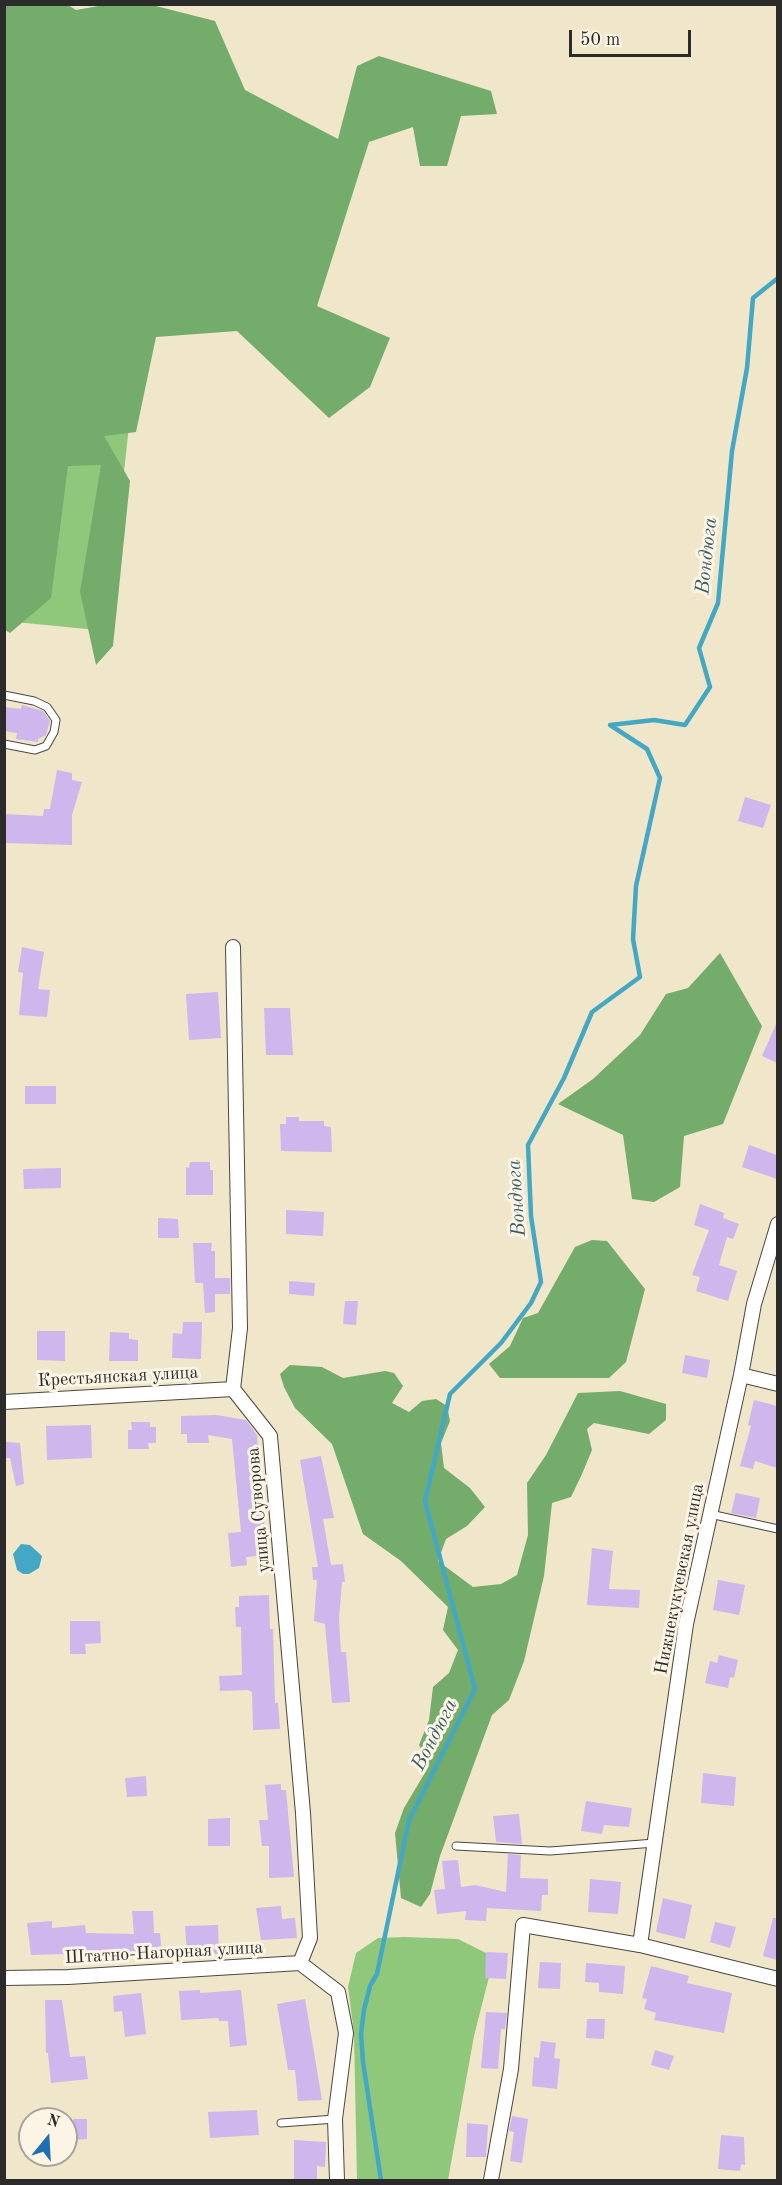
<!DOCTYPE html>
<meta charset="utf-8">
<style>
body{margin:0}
#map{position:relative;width:782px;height:2185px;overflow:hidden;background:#f0e6c9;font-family:"Old Standard TT",serif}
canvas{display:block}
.frame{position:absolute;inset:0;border:6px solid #2b2b2b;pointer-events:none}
.north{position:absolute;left:18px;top:2107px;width:60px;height:60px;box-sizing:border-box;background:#fcf5e5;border:2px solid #a8a49b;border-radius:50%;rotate:18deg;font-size:16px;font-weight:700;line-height:24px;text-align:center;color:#2b2b2b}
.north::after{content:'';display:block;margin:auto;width:21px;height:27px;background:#1f6fb2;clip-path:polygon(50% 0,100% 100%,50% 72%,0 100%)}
.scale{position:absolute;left:569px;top:30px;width:122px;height:27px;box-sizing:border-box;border:3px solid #2b2b2b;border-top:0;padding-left:8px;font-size:18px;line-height:21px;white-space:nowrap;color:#2b2b2b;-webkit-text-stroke:4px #fcf5e5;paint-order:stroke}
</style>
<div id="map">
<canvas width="782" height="2185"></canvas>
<div class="frame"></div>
<div class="north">N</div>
<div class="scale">50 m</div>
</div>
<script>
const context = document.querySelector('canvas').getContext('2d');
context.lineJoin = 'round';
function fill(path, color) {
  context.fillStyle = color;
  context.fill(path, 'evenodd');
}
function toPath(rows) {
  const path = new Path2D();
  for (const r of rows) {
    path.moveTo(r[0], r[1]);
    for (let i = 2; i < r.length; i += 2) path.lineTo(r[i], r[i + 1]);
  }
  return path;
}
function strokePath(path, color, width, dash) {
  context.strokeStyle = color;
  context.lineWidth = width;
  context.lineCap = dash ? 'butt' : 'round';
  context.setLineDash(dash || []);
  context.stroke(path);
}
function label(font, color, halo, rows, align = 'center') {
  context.font = font + ' "Old Standard TT",serif';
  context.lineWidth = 6;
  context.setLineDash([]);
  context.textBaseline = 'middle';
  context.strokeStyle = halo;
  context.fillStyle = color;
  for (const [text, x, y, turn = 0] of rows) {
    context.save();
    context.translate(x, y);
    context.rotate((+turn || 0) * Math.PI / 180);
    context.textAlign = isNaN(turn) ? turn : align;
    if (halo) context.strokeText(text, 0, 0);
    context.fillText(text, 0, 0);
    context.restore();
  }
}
fill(toPath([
 [4,236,136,360,107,631,5,621],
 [405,1937,458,1939,494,1957,474,2036,448,2180,357,2180,354,2033,348,1987,356,1953,378,1938]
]), '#8fc77b');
fill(toPath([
 [5,4,68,5,76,10,104,5,152,5,215,21,245,90,338,139,357,66,379,56,491,91,497,114,461,116,447,166,420,166,413,127,369,142,317,306,390,338,370,387,329,418,237,331,156,337,136,432,104,436,130,481,113,646,96,665,80,592,101,465,68,466,51,598,10,633,5,630],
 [720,953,762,1026,723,1124,684,1136,680,1187,654,1202,632,1199,623,1135,558,1104,593,1079,640,1035,666,994,688,988],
 [592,1240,607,1241,645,1289,626,1362,609,1378,500,1378,489,1364,510,1346,523,1318,538,1313,575,1247],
 [290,1365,322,1367,343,1378,385,1371,394,1373,403,1386,392,1403,409,1412,422,1401,436,1399,447,1406,450,1421,441,1443,444,1468,470,1488,485,1507,467,1526,446,1539,438,1561,473,1587,501,1584,517,1575,528,1535,527,1483,546,1455,578,1393,620,1391,666,1404,666,1420,649,1434,594,1423,587,1429,592,1450,582,1474,571,1497,552,1503,544,1576,524,1661,509,1700,492,1715,440,1856,430,1894,421,1907,401,1898,395,1833,404,1808,429,1766,419,1745,429,1720,433,1687,449,1673,458,1650,443,1630,448,1607,401,1561,363,1534,332,1444,295,1408,284,1387,280,1374]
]), '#73ac6b');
fill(toPath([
 [21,1544,30,1545,42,1556,39,1568,29,1574,23,1574,17,1570,13,1554],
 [44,2110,61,2113,64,2119,37,2119,39,2112]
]), '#43a8c3');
strokePath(toPath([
 [381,2180,363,2062,361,2034,364,2010,370,1986,377,1974,409,1820,475,1689,425,1501,450,1394,501,1343,531,1303,541,1282,531,1216,528,1145,564,1078,592,1012,640,977,633,939,636,886,660,778,647,749,610,725,654,720,685,725,710,687,699,648,718,603,732,451,747,368,753,298,778,278]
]), '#43a8c3', 4.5);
fill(toPath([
 [22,705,43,711,50,721,46,735,38,739,38,742,16,739,17,733,4,731,4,707,21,709],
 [57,770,72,773,72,780,82,782,72,815,72,845,4,843,4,814,43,816,44,809,50,809],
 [745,797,771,805,763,828,738,821],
 [22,947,44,952,38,989,50,990,47,1017,19,1015,23,973,18,972],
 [218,992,221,1038,189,1040,186,994],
 [264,1008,290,1008,293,1055,266,1055],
 [777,1022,777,1063,762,1056],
 [25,1086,56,1086,56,1104,25,1104],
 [286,1117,299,1117,299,1121,324,1121,324,1126,331,1127,332,1152,281,1151,280,1124,286,1124],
 [749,1145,777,1155,777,1179,742,1167],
 [190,1162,210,1162,210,1170,213,1170,213,1195,186,1195,186,1167,189,1168],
 [61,1168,61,1188,24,1189,23,1169],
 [700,1204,724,1213,723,1218,739,1224,733,1239,727,1237,719,1265,737,1271,728,1301,696,1291,700,1277,692,1275,709,1230,694,1225],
 [286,1210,324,1212,323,1236,286,1234],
 [158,1218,178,1219,179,1238,158,1238],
 [193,1243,212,1243,211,1251,215,1251,215,1278,230,1278,230,1294,215,1294,215,1312,205,1313,203,1283,195,1283],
 [289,1281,315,1283,314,1296,289,1294],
 [345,1301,358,1301,356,1325,343,1324],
 [183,1322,202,1322,201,1359,172,1358,173,1333,182,1334],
 [37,1331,65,1331,65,1361,37,1360],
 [110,1332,129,1333,129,1339,138,1340,138,1361,109,1361],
 [685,1355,710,1360,707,1378,682,1373],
 [754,1400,777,1406,777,1468,755,1461,753,1469,740,1466,751,1426,748,1425],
 [217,1415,246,1420,257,1435,267,1555,246,1557,247,1565,231,1567,228,1533,241,1532,232,1439,208,1435,209,1443,187,1443,187,1434,181,1434,181,1416],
 [131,1422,150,1422,150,1427,156,1427,156,1443,148,1443,149,1449,128,1449,128,1430,132,1430],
 [91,1425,92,1458,47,1460,46,1426],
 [4,1442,20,1443,24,1484,16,1486,10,1458,4,1458],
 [321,1456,334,1518,323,1519,331,1565,343,1564,345,1582,342,1582,339,1619,341,1652,346,1652,350,1702,332,1703,325,1624,314,1621,317,1580,313,1580,312,1567,318,1567,300,1460],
 [736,1493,760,1498,756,1518,731,1513],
 [592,1548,613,1551,609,1589,640,1590,639,1608,587,1605],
 [718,1580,745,1585,739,1615,713,1610],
 [269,1595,270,1629,273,1629,275,1703,278,1703,280,1729,253,1730,252,1692,248,1690,220,1691,219,1676,242,1675,241,1627,236,1627,235,1607,239,1607,239,1596],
 [70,1621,100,1621,101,1643,85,1644,86,1654,70,1654],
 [719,1655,738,1660,734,1678,730,1677,728,1688,705,1683,710,1661,717,1663],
 [703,1773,736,1777,734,1806,701,1803],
 [146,1776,147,1796,127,1797,125,1778],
 [281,1784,281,1790,286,1790,294,1877,269,1878,269,1846,262,1846,259,1820,268,1820,265,1785],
 [586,1801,632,1808,629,1827,604,1825,602,1834,581,1831],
 [519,1814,522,1844,496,1842,493,1816],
 [230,1818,230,1846,208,1846,208,1819],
 [508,1854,521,1855,520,1878,548,1879,548,1895,542,1895,541,1911,487,1908,486,1921,465,1920,466,1911,437,1914,434,1890,445,1889,442,1861,458,1860,461,1887,475,1885,506,1892],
 [590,1879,621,1882,618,1914,588,1912],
 [663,1898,692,1905,685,1939,656,1932],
 [281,1906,282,1919,295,1918,297,1938,261,1940,256,1908],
 [132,1911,153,1911,154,1933,160,1933,162,1956,129,1958,129,1952,31,1955,27,1923,52,1921,52,1928,85,1925,86,1933,134,1934],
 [773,1918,777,1918,777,1960,763,1956],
 [715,1922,736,1927,730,1948,710,1942],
 [218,1925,219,1954,187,1955,185,1926],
 [486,1952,508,1953,506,1979,485,1978],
 [540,1962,561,1963,560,1989,538,1988],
 [586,1963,625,1966,623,1994,599,1992,599,1983,585,1982],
 [651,1966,689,1976,687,1983,732,1993,724,2033,654,2020,656,2013,644,2009,647,1999,642,1998],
 [200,1990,200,1993,241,1990,247,2045,230,2047,228,2021,219,2021,218,2018,181,2020,179,1991],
 [141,1993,146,2034,125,2037,122,2011,114,2012,113,1996],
 [305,1999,322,2100,298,2101,295,2070,288,2070,277,2004],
 [45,2000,62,2000,70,2057,85,2056,88,2079,51,2083,48,2053,46,2053],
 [486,2012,507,2013,505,2029,501,2029,498,2069,481,2068],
 [587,2019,605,2019,604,2039,586,2038],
 [541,2041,556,2043,554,2058,560,2059,557,2089,532,2086,534,2057,539,2058],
 [655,2050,674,2056,669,2070,651,2065],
 [257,2110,259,2135,210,2138,208,2112],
 [512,2116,528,2119,522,2163,510,2161,514,2132,509,2131],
 [73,2119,87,2119,87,2139,74,2140],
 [467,2123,488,2125,486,2157,466,2157],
 [721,2135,744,2137,745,2165,741,2164,740,2171,718,2169],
 [294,2140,326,2142,325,2167,317,2166,317,2181,294,2181]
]), '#cdb7ed');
const lane = toPath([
 [4,695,34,701,47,707,56,720,54,732,46,746,35,750,4,744],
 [710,1514,778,1529],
 [456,1846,550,1851,655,1843],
 [281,2123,335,2119]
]);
const street = toPath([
 [741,1375,778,1384],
 [4,1402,233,1389],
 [640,1945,686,1624,741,1375,754,1304,778,1224],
 [300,1963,338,1992,346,2033,335,2119,337,2180],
 [4,1978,68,1977,300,1963,310,1938,303,1813,270,1436,233,1389,240,1328,233,947],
 [491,2180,511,2069,523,1925,640,1945,778,1979]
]);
strokePath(lane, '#494743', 9);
strokePath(street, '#494743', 16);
strokePath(lane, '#fff', 7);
strokePath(street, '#fff', 14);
label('18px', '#2b2b2b', '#fcf5e5', [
 ["Крестьянская улица",118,1377,-3],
 ["улица Суворова",259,1510,-95],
 ["Нижнекукуевская улица",680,1579,-79],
 ["Штатно-Нагорная улица",164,1953,-3]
]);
label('italic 20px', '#355d68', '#fcf5e5', [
 ["Вондюга",707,556,-84],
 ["Вондюга",517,1198,-94],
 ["Вондюга",435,1735,-63]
]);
</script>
